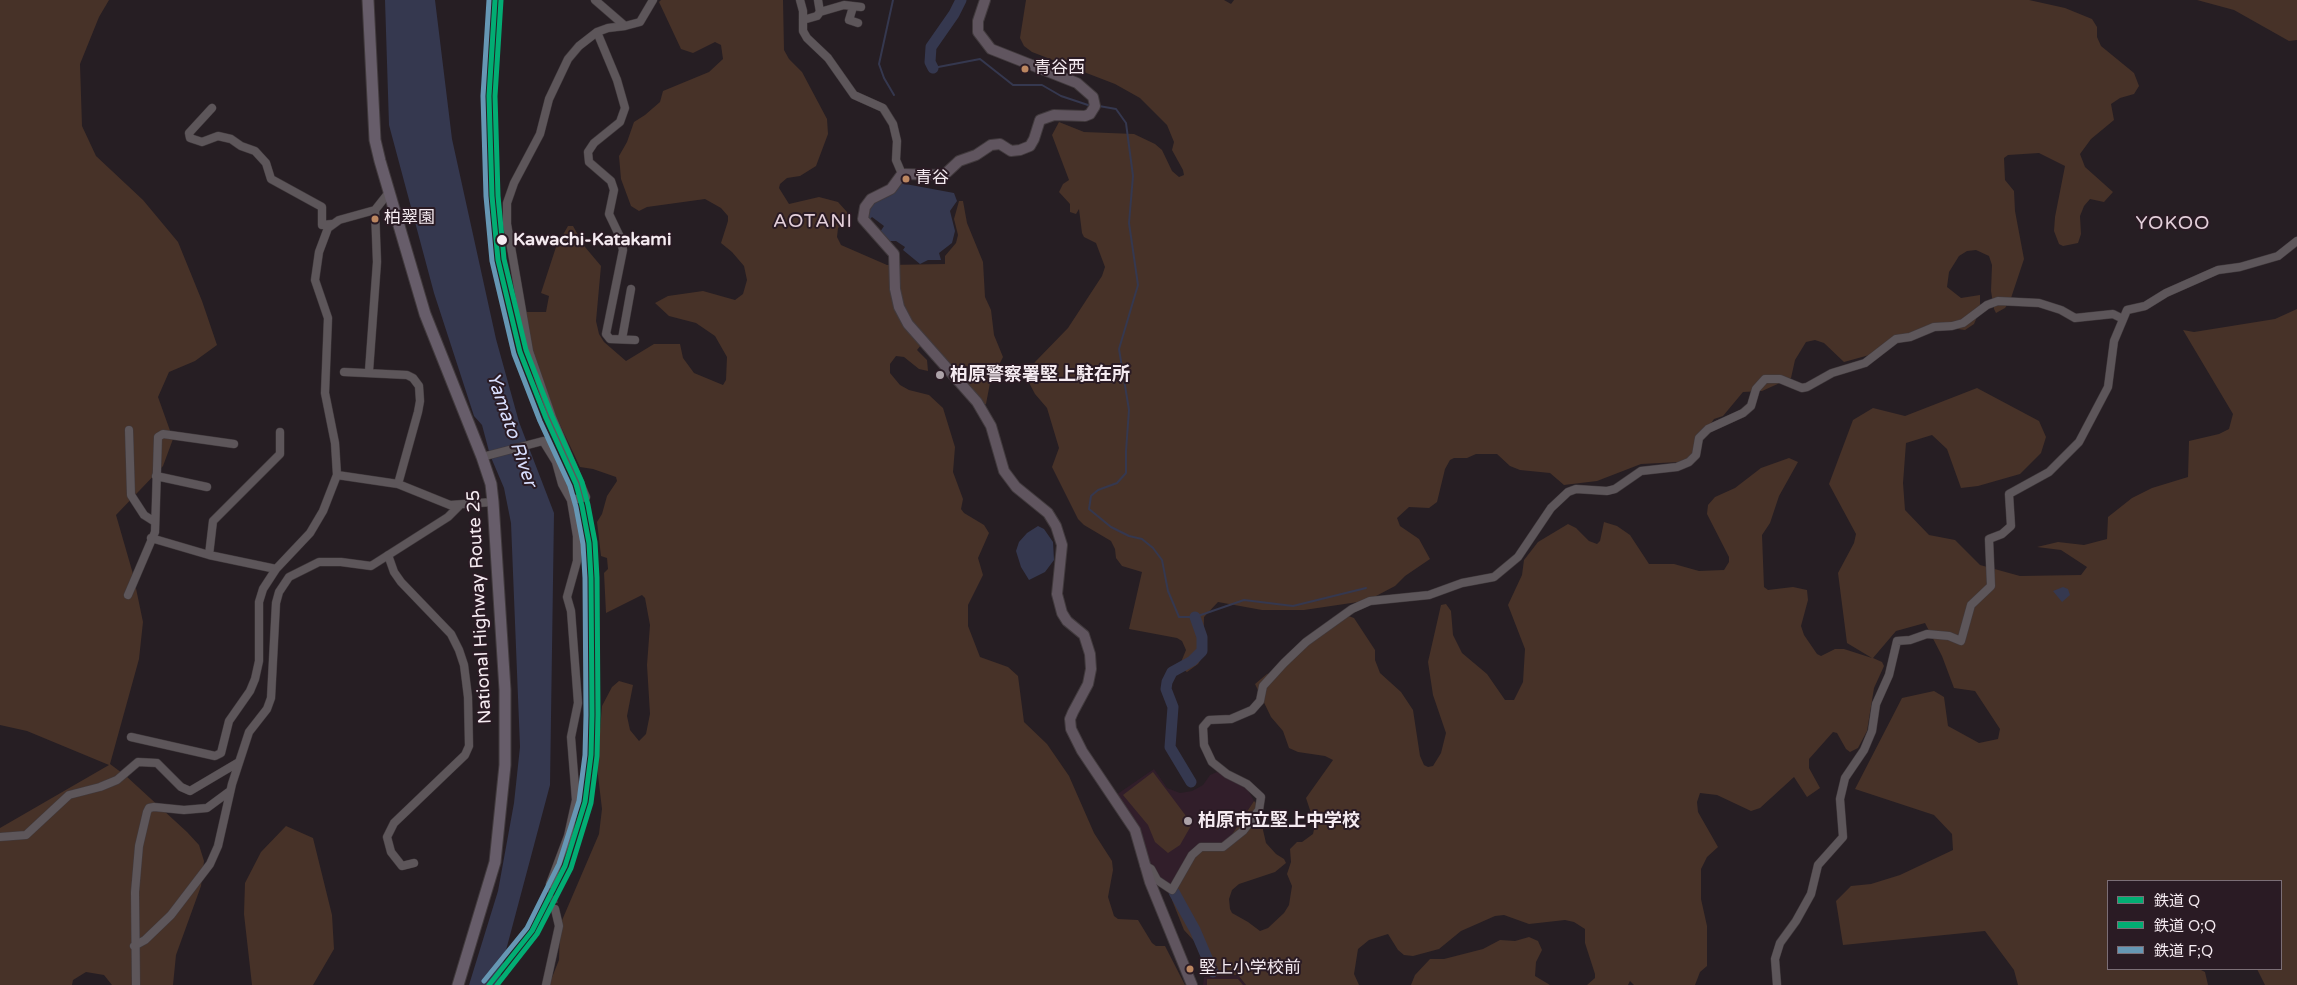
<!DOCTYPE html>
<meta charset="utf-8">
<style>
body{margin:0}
#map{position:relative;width:2297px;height:985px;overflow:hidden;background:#261e23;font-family:"Varela Round","Noto Sans JP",sans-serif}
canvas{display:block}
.legend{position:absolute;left:2107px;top:880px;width:175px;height:90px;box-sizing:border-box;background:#2a1b24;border:1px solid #7b6e76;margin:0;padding:6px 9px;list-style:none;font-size:15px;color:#f5ebf1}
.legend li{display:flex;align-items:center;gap:10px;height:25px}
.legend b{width:25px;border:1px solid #7b6e76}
</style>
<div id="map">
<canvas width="2297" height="985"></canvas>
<ul class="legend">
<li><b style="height:6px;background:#02ad73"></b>鉄道 Q</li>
<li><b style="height:6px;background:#02ad73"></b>鉄道 O;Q</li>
<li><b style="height:6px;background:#6697b4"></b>鉄道 F;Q</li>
</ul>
</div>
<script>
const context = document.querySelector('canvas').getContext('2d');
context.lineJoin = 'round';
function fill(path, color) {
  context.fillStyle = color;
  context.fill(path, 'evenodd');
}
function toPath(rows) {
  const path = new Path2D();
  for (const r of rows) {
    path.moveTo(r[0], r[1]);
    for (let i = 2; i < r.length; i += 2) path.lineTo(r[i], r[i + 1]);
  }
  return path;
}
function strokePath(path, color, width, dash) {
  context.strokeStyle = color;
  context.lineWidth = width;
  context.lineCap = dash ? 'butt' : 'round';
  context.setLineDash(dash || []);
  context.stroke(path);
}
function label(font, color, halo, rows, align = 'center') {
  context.font = font + ' "Varela Round","Noto Sans JP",sans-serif';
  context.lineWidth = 4;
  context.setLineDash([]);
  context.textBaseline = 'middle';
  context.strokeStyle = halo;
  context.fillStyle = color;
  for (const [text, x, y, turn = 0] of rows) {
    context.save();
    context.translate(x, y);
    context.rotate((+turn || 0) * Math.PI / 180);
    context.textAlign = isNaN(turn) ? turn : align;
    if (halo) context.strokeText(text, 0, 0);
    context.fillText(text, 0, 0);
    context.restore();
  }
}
fill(toPath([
 [1154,769,1167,788,1180,793,1192,791,1203,785,1210,775,1217,772,1245,785,1254,801,1231,836,1172,885,1159,879,1147,859,1139,827,1116,795],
 [1238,975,1246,985,1203,985,1204,977]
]), '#311e2a');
fill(toPath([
 [0,0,109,0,99,17,80,64,82,126,96,156,143,200,178,242,202,301,217,345,195,361,169,372,158,397,173,439,163,466,116,515,133,574,143,622,139,659,110,764,126,776,187,832,199,845,204,861,201,886,176,955,173,985,112,985,104,975,86,972,73,980,72,985,0,985,0,828,109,765,27,731,0,725],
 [661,0,783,0,784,50,789,59,802,72,827,119,828,134,816,166,800,176,787,178,780,184,779,188,789,204,819,197,838,202,847,212,848,217,838,228,837,237,841,245,887,265,945,264,945,256,956,243,958,235,954,219,959,201,963,201,967,223,983,262,985,297,991,310,994,335,1003,357,990,383,986,404,982,406,926,339,917,350,927,360,928,371,919,369,904,357,896,356,890,364,890,373,900,385,909,390,929,395,943,408,955,447,953,472,963,499,961,509,964,513,984,525,989,533,978,558,983,575,968,605,968,626,980,657,1008,667,1018,676,1024,722,1047,744,1069,776,1094,833,1112,861,1113,870,1108,897,1114,916,1118,919,1138,920,1152,943,1156,946,1165,946,1185,985,549,985,559,960,560,925,599,834,602,809,597,767,602,706,612,687,619,681,633,685,627,716,630,730,639,741,646,734,650,714,647,665,650,625,645,598,642,595,606,613,604,573,608,569,607,558,601,556,597,522,602,514,607,496,617,481,616,477,593,469,580,467,554,412,531,344,525,312,546,312,549,296,541,293,556,247,568,226,573,226,585,247,601,266,596,321,599,334,604,342,626,361,654,344,680,344,683,358,694,373,723,385,726,380,727,357,715,336,696,323,669,316,655,303,668,296,703,291,735,300,743,294,747,280,744,266,732,252,721,243,728,221,728,216,721,208,705,199,647,207,639,211,631,206,621,179,619,156,627,142,634,122,645,115,660,102,663,91,709,72,723,59,721,45,715,42,693,53,681,49,659,2],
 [1026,0,1224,0,1231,4,1234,0,2029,0,2065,8,2092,19,2097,27,2097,37,2101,46,2134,73,2139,86,2134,94,2120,98,2111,104,2114,120,2091,139,2080,154,2085,167,2113,192,2104,202,2090,199,2084,206,2080,216,2081,234,2078,243,2063,246,2059,244,2054,231,2055,217,2065,166,2039,153,2008,155,2004,158,2005,180,2014,191,2015,211,2024,259,2010,301,2005,308,1996,313,1994,309,1991,291,1992,265,1989,256,1976,250,1967,251,1959,256,1949,272,1947,287,1961,298,1980,295,1980,310,1974,324,1965,330,1937,326,1873,354,1844,362,1824,343,1815,340,1806,342,1795,360,1791,378,1762,391,1743,392,1723,416,1714,419,1703,435,1701,445,1688,459,1679,462,1641,464,1597,481,1564,485,1550,473,1520,470,1510,466,1497,454,1476,454,1467,458,1454,458,1450,460,1445,469,1437,502,1429,508,1409,507,1397,518,1400,526,1419,539,1430,559,1405,576,1395,586,1376,596,1358,602,1304,610,1262,610,1218,602,1204,617,1203,656,1198,664,1187,672,1179,667,1186,650,1182,641,1177,638,1129,629,1142,572,1122,566,1116,558,1115,549,1111,541,1084,525,1078,519,1052,467,1059,448,1047,408,1035,394,1026,377,1035,362,1068,328,1102,276,1105,267,1096,243,1084,237,1082,233,1079,209,1076,214,1070,212,1070,204,1059,192,1063,184,1069,180,1052,135,1059,122,1084,132,1134,134,1155,144,1162,150,1172,171,1179,177,1184,175,1183,170,1172,150,1174,142,1167,125,1140,98,1115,84,1032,52,1024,46,1020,38],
 [2197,0,2297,0,2297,40,2289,41,2234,10],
 [2297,309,2297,985,2265,985,2257,969,2281,969,2281,881,2108,881,2108,969,2199,969,2205,972,2208,985,2018,985,2014,970,1985,931,1843,945,1836,901,1851,886,1871,884,1900,875,1953,850,1952,834,1934,815,1855,789,1902,698,1934,691,1944,697,1948,726,1979,743,1998,739,2000,729,1975,691,1954,688,1942,656,1925,623,1896,631,1873,658,1882,662,1884,666,1874,688,1867,731,1858,748,1850,752,1846,749,1837,733,1833,732,1809,759,1809,768,1820,788,1807,797,1794,777,1760,808,1751,811,1717,795,1700,793,1697,802,1698,812,1718,847,1707,857,1701,869,1701,899,1707,926,1707,966,1700,972,1695,985,1634,985,1630,981,1628,985,1587,985,1595,978,1595,974,1585,943,1585,929,1574,922,1565,920,1529,924,1504,915,1495,916,1461,931,1439,949,1413,956,1404,955,1398,950,1388,934,1369,940,1358,949,1354,974,1359,985,1246,985,1238,975,1214,976,1196,943,1184,930,1172,900,1172,885,1197,846,1218,845,1231,836,1254,801,1261,808,1265,816,1263,830,1266,843,1276,854,1284,859,1286,863,1275,872,1239,884,1232,890,1229,899,1230,909,1232,913,1248,922,1260,931,1268,928,1284,913,1289,905,1292,886,1287,874,1291,862,1290,849,1297,842,1302,842,1313,834,1315,825,1306,798,1333,760,1325,756,1298,752,1289,748,1283,731,1271,717,1255,684,1267,674,1276,671,1300,648,1346,615,1354,618,1375,650,1375,660,1380,673,1401,692,1413,710,1420,756,1424,765,1428,767,1433,766,1441,753,1446,733,1433,695,1428,662,1441,605,1446,604,1451,611,1453,635,1462,653,1487,674,1505,700,1514,700,1523,682,1525,649,1508,605,1522,575,1524,560,1538,542,1568,524,1576,528,1589,541,1597,544,1600,541,1604,522,1617,526,1630,535,1649,564,1674,564,1699,571,1724,570,1729,562,1729,557,1707,514,1708,505,1715,497,1735,488,1761,468,1789,458,1798,462,1779,496,1770,523,1762,535,1764,587,1768,590,1793,587,1807,590,1808,600,1801,626,1804,635,1817,654,1821,656,1835,649,1844,649,1872,658,1847,643,1838,573,1854,543,1856,534,1829,484,1853,420,1873,408,1905,416,1977,388,2039,421,2046,437,2041,453,2020,474,1978,486,1961,488,1947,449,1932,435,1906,443,1903,483,1905,510,1929,535,1955,540,1980,565,2020,576,2081,575,2087,567,2061,550,2037,547,2058,542,2084,545,2107,539,2108,517,2132,498,2152,488,2188,477,2189,441,2219,434,2229,429,2233,414,2183,330,2194,332,2275,319],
 [1153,772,1192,824,1180,845,1168,853,1155,842,1148,825,1123,795],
 [286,826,313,838,332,915,334,949,313,985,252,985,244,914,245,883,261,852],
 [1529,937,1538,941,1542,950,1536,962,1535,976,1550,985,1411,985,1415,975,1430,959,1444,959,1483,949,1500,940,1515,941],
 [1207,979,1238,979,1243,985,1207,985]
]), '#473228');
fill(toPath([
 [385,0,435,0,452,139,496,339,519,422,554,513,550,785,505,954,499,985,469,985,498,891,514,803,520,747,511,523,504,488,490,455,482,425,474,416,434,293,389,125],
 [900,183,954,193,957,201,950,211,955,231,952,243,939,253,941,260,928,260,920,264,903,250,905,247,896,241,890,241,880,232,884,226,872,217,867,222,867,208],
 [1038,526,1044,529,1053,542,1054,560,1045,572,1029,580,1021,567,1016,551,1019,542,1027,533],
 [2063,587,2068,589,2070,595,2062,602,2053,591]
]), '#35384f');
strokePath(toPath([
 [893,0,879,64,884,78,894,95],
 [933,68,980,59,1013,85,1042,85,1061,96,1091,106],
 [1099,106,1116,109,1126,123,1133,176,1129,223,1138,285,1119,349,1129,410,1126,451,1126,473,1117,483,1098,490,1091,496,1089,509,1111,527,1129,536,1142,539,1153,548,1162,560,1168,591,1179,617,1195,617,1244,600,1293,606,1366,588]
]), '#35384f', 2);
strokePath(toPath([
 [933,68,930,62,931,47,954,14,961,0],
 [1191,782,1170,747,1173,707,1166,689,1167,682,1172,672,1192,661,1202,651,1202,637,1195,617],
 [1174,892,1195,930,1213,972]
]), '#35384f', 11);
strokePath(toPath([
 [550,884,555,909]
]), '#453d42', 8, [8, 4]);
const minor = toPath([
 [595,0,625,26,640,22,653,0],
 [800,0,803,11,803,31,807,38,828,58,854,95,883,108,893,124,897,141,896,160,902,174],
 [853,7,849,20,858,23],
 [820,12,844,5,861,7],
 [803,20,817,16,820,12,818,0],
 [597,32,617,80,625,108,620,122,594,143,588,152,589,162,611,181,614,190,609,214,620,237,623,250,606,334,610,339,635,340],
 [212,108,189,133,190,138,202,142,218,136,231,139,241,146,255,151,266,163,271,179,322,207,322,225,332,224],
 [622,339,631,289],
 [369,371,377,262,375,210],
 [344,372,407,375,413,378,419,386,420,401,418,412,398,484],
 [129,430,131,495,144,515,155,522],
 [482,457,543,441,556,462,562,484,571,500],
 [337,475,398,484,450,505,493,502],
 [156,476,207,487],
 [151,538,209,555,276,569],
 [209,555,213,521,280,454,280,432],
 [388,555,394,572,401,582,451,634,459,650,464,665,468,697,469,746,465,755,394,823,387,837,391,852,402,866,414,863],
 [128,595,155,532,158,437,163,434,234,444],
 [131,737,215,756,221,753,229,721,250,691,255,679,259,661,259,602,263,589,276,569,310,533,323,511,337,475,335,443,325,393,328,318,315,280,319,252,328,228,339,220,375,210,390,191],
 [0,837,26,835,69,795,100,787,117,780,138,762,157,763,181,787,190,791,239,762],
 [1144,865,1151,869,1157,880,1172,890,1192,855,1201,847,1223,847,1243,831,1259,810,1261,797,1247,784,1227,774,1212,762,1204,745,1203,727,1209,720,1231,719,1252,710,1260,701,1263,686,1284,663,1306,642,1352,609,1370,601,1429,595,1462,583,1494,577,1518,557,1551,508,1568,492,1576,489,1607,491,1615,489,1641,471,1677,467,1689,462,1696,455,1699,438,1708,429,1743,413,1751,406,1756,389,1765,379,1780,379,1802,388,1807,387,1832,373,1865,363,1896,339,1910,337,1934,327,1952,326,1963,323,1987,305,1998,301,2039,303,2061,310,2075,318,2113,314,2123,319],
 [550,884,568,836,576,800,571,737,578,703,571,611,567,597,577,561,577,536,571,500,586,497,552,417,529,351,507,224,507,203,514,183,540,134,549,99,568,59,579,46,597,32,608,28,625,26],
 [134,946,145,940,171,915,210,864,218,846,232,784,249,732,267,709,271,698,276,603,279,592,289,577,319,562,341,562,371,566,448,517,459,506],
 [136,985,135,892,139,846,147,812,149,808,154,807,184,810,207,808,230,791],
 [546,985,559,926,555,909],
 [1777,985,1775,959,1780,943,1796,921,1811,894,1818,865,1843,837,1840,799,1845,778,1864,750,1872,731,1876,704,1889,675,1897,641,1910,640,1927,634,1949,636,1961,641,1971,605,1991,586,1989,539,2002,534,2011,526,2009,494,2049,472,2079,442,2108,387,2114,341,2127,310,2145,306,2166,293,2218,270,2240,267,2278,256,2297,241]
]);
const major = toPath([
 [985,0,978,21,978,32,991,49,1077,83,1093,97,1095,106,1090,114,1085,116,1054,115,1040,120,1034,139,1030,146,1020,150,1011,151,1000,144,991,145,976,155,959,161,944,175,902,174,891,189,871,199,865,207,863,219,894,254,895,289,899,307,908,324,977,402,991,426,1004,471,1016,487,1048,513,1056,526,1062,545,1057,594,1062,613,1067,621,1084,635,1090,654,1091,669,1088,684,1073,712,1070,719,1071,729,1082,751,1135,830,1150,882,1192,985]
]);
const highway = toPath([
 [368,0,375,140,380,161,425,314,482,457,491,484,493,502,505,690,505,765,495,862,458,985]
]);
strokePath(minor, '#413a3d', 9);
strokePath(major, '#413a3d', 12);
strokePath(highway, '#413a3d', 13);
strokePath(minor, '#5d565a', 8);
strokePath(major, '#60555f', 10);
strokePath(highway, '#675d6a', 11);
strokePath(toPath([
 [489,985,532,931,565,866,585,802,591,755,592,715,591,578,589,543,582,506,576,484,546,418,520,352,498,260,492,196,489,96,495,0]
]), '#02ad73', 5);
strokePath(toPath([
 [497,985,537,934,571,868,591,803,597,756,598,715,597,578,595,542,588,505,582,482,552,416,526,350,504,259,498,196,495,96,501,0]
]), '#02ad73', 5);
strokePath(toPath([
 [484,981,527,928,559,864,579,801,585,755,586,715,585,578,583,544,576,507,570,486,540,421,514,354,492,261,486,196,483,96,489,0]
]), '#6697b4', 5);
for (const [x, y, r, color] of [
 [1025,69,4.5,"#bb8660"],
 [906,179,4.5,"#bb8660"],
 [375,219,4.5,"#bb8660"],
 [502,240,6,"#f5ebf1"],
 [940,375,5,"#ada3a9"],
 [1188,821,5,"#ada3a9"],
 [1190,969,4.5,"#bb8660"]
]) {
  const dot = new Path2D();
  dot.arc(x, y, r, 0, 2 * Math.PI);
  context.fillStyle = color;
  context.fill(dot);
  strokePath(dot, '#2a1b24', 2);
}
label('17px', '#f5ebf1', '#2a1b24', [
 ["青谷西",1034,69],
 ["青谷",915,179],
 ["柏翠園",384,219],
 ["堅上小学校前",1199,969]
], 'left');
label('bold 18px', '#f5ebf1', '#2a1b24', [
 ["Kawachi-Katakami",513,240]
], 'left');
label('bold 18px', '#f5ebf1', '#2a1b24', [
 ["柏原警察署堅上駐在所",950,375],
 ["柏原市立堅上中学校",1198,821]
], 'left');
label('18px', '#f5ebf1', '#2a1b24', [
 ["National Highway Route 25",480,607,-93]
]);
context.letterSpacing = '1px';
label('19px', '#e4d0db', '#2a1b24', [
 ["AOTANI",813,222],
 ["YOKOO",2173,224]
]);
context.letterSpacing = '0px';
label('italic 19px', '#d9dfff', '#2a1b24', [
 ["Yamato River",511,430,71]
]);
</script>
